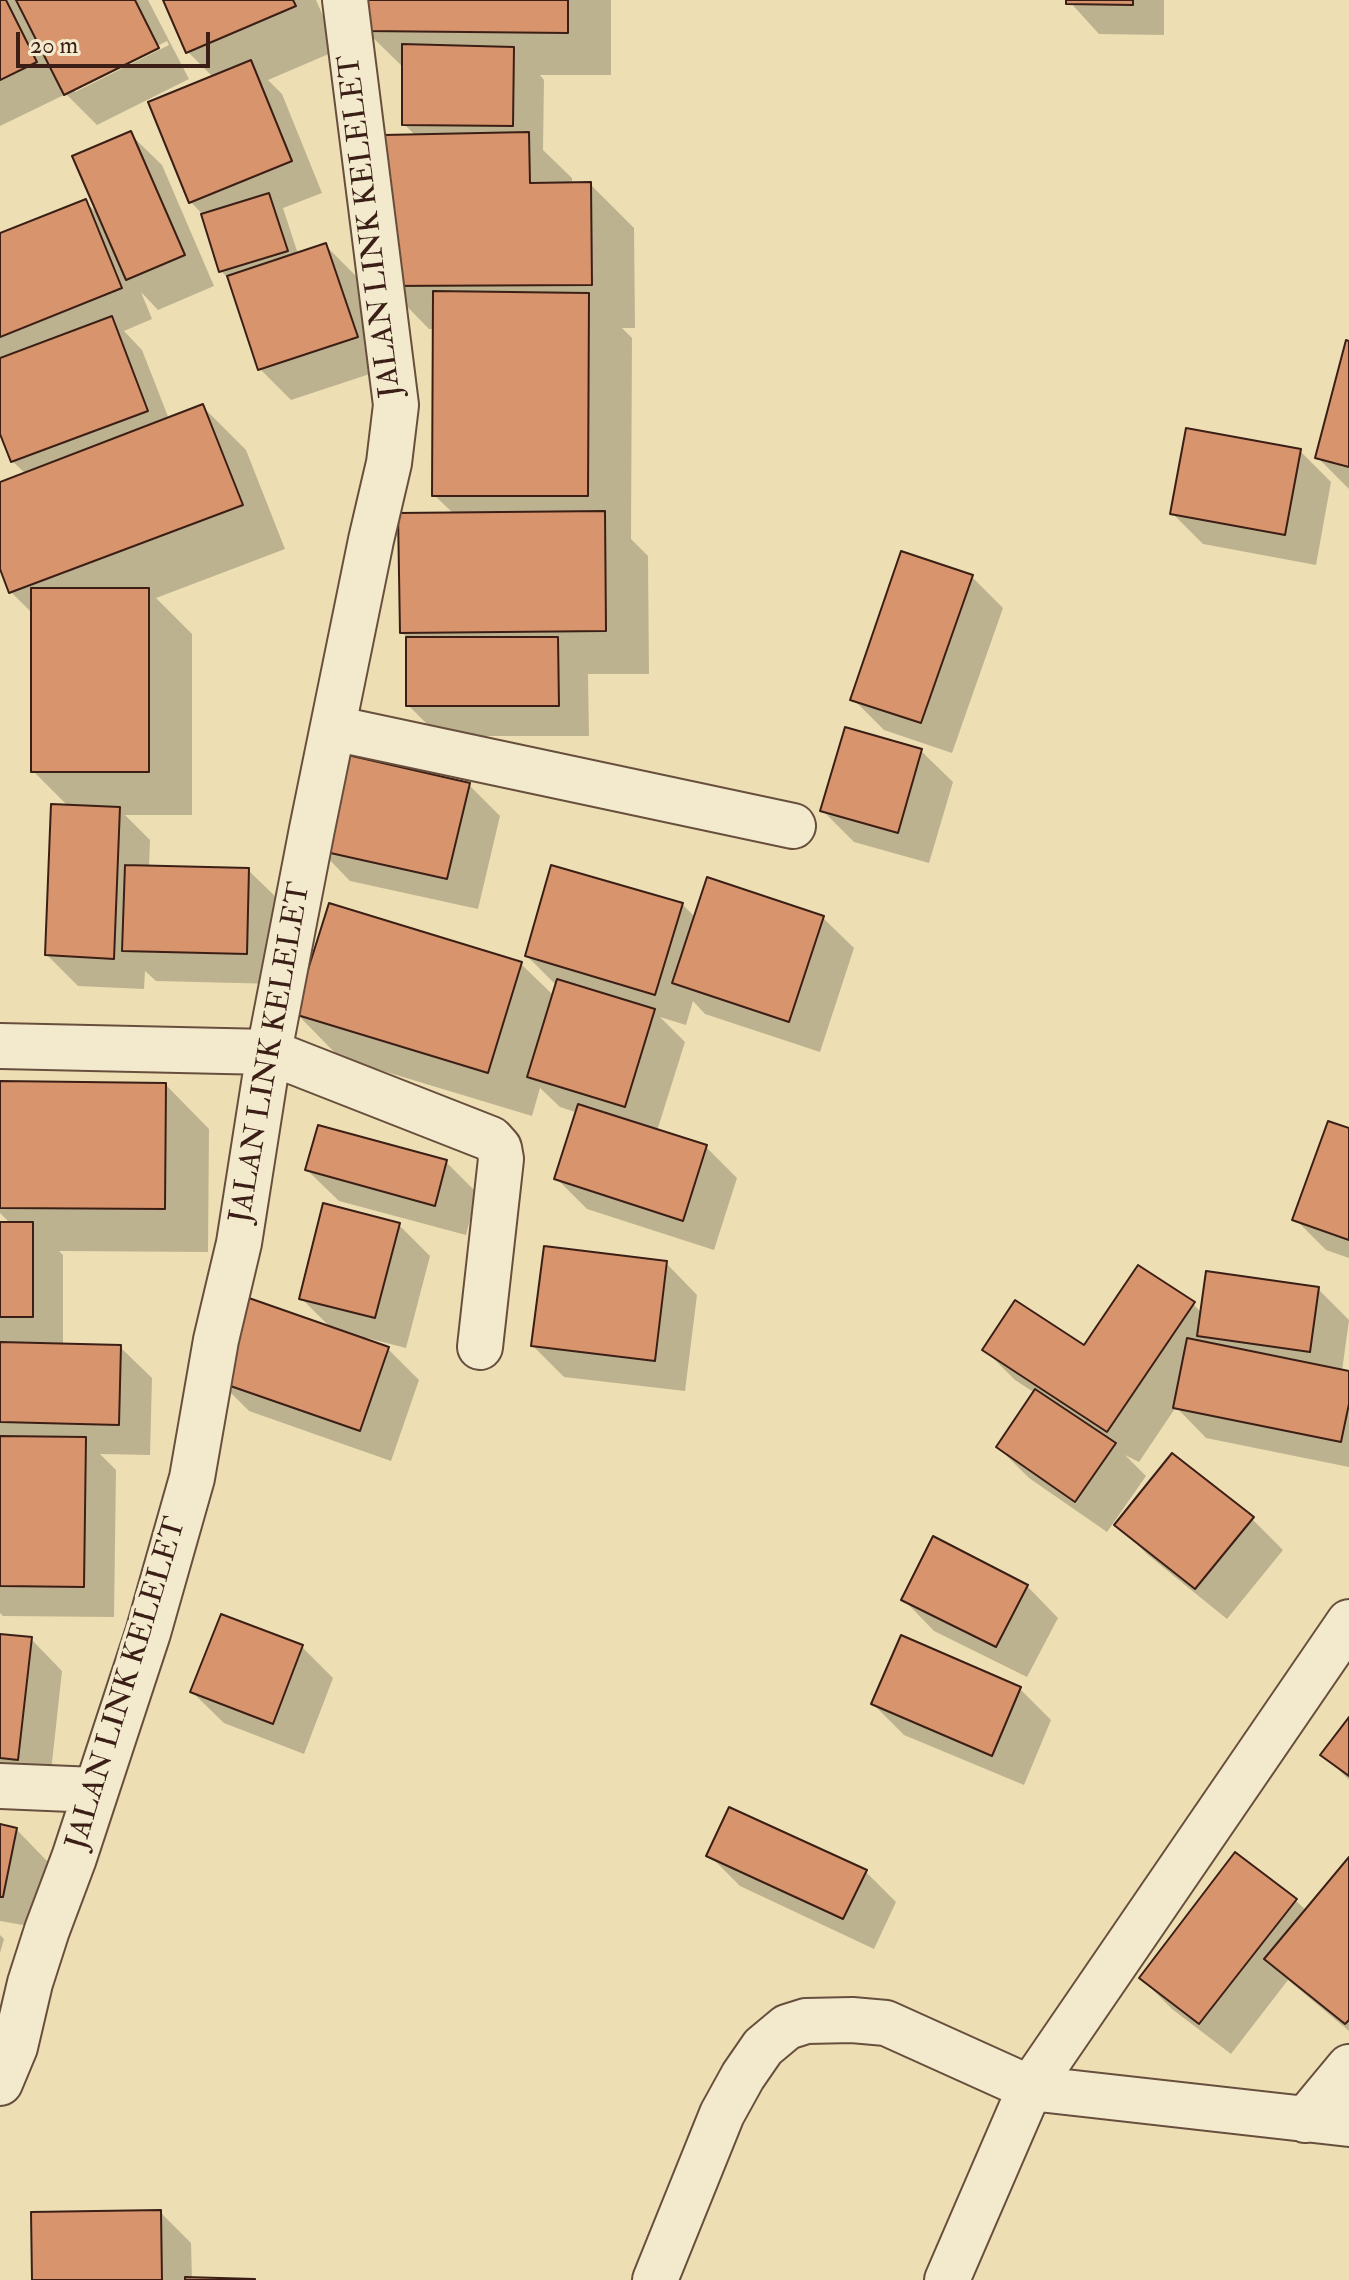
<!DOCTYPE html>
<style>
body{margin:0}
#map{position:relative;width:1349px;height:2280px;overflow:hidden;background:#eddfb3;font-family:"IM FELL Double Pica",serif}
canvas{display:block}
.scale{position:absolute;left:16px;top:32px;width:194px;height:36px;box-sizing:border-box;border:4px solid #3b1f16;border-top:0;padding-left:10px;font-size:24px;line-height:28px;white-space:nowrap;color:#3b1f16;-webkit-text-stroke:6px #f3eace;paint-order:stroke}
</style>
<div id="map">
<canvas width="1349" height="2280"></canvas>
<div class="scale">20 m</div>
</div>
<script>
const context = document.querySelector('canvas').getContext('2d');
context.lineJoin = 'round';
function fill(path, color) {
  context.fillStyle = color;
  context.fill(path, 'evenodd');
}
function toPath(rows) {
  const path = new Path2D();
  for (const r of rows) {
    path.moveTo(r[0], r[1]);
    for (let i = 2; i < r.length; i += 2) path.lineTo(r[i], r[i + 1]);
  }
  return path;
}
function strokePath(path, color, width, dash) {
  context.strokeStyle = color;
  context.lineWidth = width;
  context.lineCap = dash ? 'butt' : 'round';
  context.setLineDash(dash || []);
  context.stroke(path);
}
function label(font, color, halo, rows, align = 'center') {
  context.font = font + ' "IM FELL Double Pica",serif';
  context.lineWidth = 7;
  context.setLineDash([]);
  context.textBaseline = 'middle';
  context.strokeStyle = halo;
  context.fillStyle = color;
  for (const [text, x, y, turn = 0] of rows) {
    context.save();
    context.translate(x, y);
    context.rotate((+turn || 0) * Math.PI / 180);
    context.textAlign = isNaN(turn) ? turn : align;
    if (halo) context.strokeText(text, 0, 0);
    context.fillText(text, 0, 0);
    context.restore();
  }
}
fill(toPath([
 [0,0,148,0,189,79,97,125,66,94,0,126],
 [167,41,169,45,75,92,75,87],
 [165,0,316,0,338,50,268,80,282,94,322,193,283,208,298,254,325,245,356,276,388,368,291,400,260,369,230,280,221,271,203,215,191,202,214,78,188,52],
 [367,0,611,0,611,75,540,75,544,80,543,150,572,178,572,184,590,184,634,228,635,328,622,328,632,338,631,539,648,556,649,674,588,674,589,736,439,736,408,705,408,639,402,632,454,514,434,495,435,329,429,329,386,285,416,136,404,124,404,68,366,31],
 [1068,0,1164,0,1164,35,1099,34],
 [130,134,162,165,214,286,158,310,141,292,152,319,124,331,142,350,169,419,203,407,246,450,285,549,156,598,192,634,192,815,125,815,150,840,149,868,248,870,280,901,278,984,156,981,145,971,144,989,78,986,47,955,69,807,33,771,33,614,11,592,0,563,0,484,26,474,12,461,0,429,0,235,85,201,100,216],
 [1349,343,1349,489,1317,457],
 [1300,451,1331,482,1316,565,1203,544,1172,513],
 [972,577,1003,608,952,753,884,730,853,699],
 [921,751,953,782,929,863,854,842,823,811],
 [469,785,500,816,478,909,350,881,319,849],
 [682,904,696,918,822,917,854,948,820,1052,705,1014,693,1001,686,1025,660,1017,685,1042,657,1131,706,1147,737,1178,714,1250,587,1209,556,1178,578,1113,560,1107,540,1088,532,1116,340,1058,297,1014,521,964,554,996,557,986,527,956],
 [0,1083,166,1085,209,1129,208,1252,59,1251,63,1255,63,1346,120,1347,152,1378,150,1455,100,1454,116,1470,114,1617,3,1616,0,1613,0,1224,11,1224,0,1213],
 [1349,1130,1349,1258,1326,1250,1295,1219],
 [446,1162,477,1193,466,1235,339,1201,307,1170],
 [399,1225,430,1256,406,1348,367,1338,366,1341,388,1349,419,1380,391,1461,249,1411,218,1380,332,1329,301,1298],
 [666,1263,697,1295,685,1391,564,1377,533,1346],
 [1318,1289,1349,1320,1342,1371,1349,1373,1349,1467,1206,1438,1176,1407,1139,1462,1125,1455,1146,1476,1107,1532,1029,1478,998,1447,1035,1393,1015,1380,984,1349,1084,1348,1193,1304,1202,1313],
 [1252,1519,1283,1550,1227,1619,1148,1555,1117,1525],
 [1027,1586,1058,1618,1027,1677,934,1631,903,1599],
 [0,1636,31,1639,62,1671,49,1790,0,1785],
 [302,1647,333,1678,304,1754,224,1723,192,1692],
 [1020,1689,1051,1720,1024,1785,904,1735,873,1704],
 [1349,1721,1349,1780,1323,1754],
 [0,1826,16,1829,47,1861,34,1927,0,1921],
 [709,1855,865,1871,896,1902,874,1949,740,1886],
 [1349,1860,1349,2031,1288,1980,1231,2054,1172,2009,1141,1978,1295,1900,1307,1911],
 [0,1935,4,1939,0,1953],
 [160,2212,191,2243,192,2279,229,2280,34,2280]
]), '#0003');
const building = toPath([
 [0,0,6,0,37,62,0,80,0,0],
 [16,0,135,0,159,48,64,95,16,0],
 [163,0,293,0,296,6,186,53,163,0],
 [365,0,568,0,568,33,364,31,365,0],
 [1066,0,1133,0,1133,5,1066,4,1066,0],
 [402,44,514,47,513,126,402,125,402,44],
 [251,60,292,161,189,203,148,102,251,60],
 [131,131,185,255,126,280,72,156,131,131],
 [529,132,530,183,591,182,592,285,384,286,383,135,529,132],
 [269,193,288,251,219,272,201,214,269,193],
 [86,199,122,288,0,337,0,233,86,199],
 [326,243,358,337,258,370,227,276,326,243],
 [433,291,589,293,588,496,432,496,433,291],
 [112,316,148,411,11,462,0,434,0,358,112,316],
 [1346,340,1349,341,1349,467,1315,458,1346,340],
 [203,404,243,505,9,593,0,569,0,482,203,404],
 [1186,428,1301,449,1285,535,1170,514,1186,428],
 [605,511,606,631,400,633,398,513,605,511],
 [901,551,973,575,921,723,850,700,901,551],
 [31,588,149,588,149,772,31,772,31,588],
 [406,637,558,637,559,706,406,706,406,637],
 [845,727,922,749,898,833,820,811,845,727],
 [339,753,470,783,447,879,317,850,339,753],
 [51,804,120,807,114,959,45,955,51,804],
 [125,865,249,868,247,954,122,951,125,865],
 [551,865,683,903,655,995,525,956,551,865],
 [707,877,824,916,789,1022,672,983,707,877],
 [329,903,522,962,488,1073,294,1014,329,903],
 [557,979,655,1009,625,1107,527,1077,557,979],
 [0,1081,166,1083,165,1209,0,1208,0,1081],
 [578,1104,707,1145,683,1221,554,1179,578,1104],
 [1328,1121,1349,1128,1349,1240,1292,1220,1328,1121],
 [318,1125,447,1160,435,1206,305,1170,318,1125],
 [323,1203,400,1223,375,1318,299,1299,323,1203],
 [0,1222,33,1222,33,1317,0,1317,0,1222],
 [544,1246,667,1261,655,1361,531,1346,544,1246],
 [1138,1265,1195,1302,1107,1432,982,1350,1015,1300,1084,1345,1138,1265],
 [1206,1271,1319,1287,1310,1352,1197,1336,1206,1271],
 [246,1297,389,1347,360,1431,216,1381,246,1297],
 [1187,1338,1349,1371,1349,1404,1341,1442,1173,1408,1187,1338],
 [0,1342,121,1345,119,1425,0,1422,0,1342],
 [1035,1389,1116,1443,1075,1502,996,1447,1035,1389],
 [0,1436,86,1437,84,1587,0,1586,0,1436],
 [1172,1453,1254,1517,1195,1589,1114,1525,1172,1453],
 [933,1536,1028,1585,996,1647,901,1600,933,1536],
 [221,1614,303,1645,273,1724,190,1692,221,1614],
 [0,1634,32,1637,18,1760,0,1758,0,1634],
 [901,1635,1021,1687,992,1756,871,1704,901,1635],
 [1349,1717,1349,1776,1320,1755,1349,1717],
 [729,1807,867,1870,843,1919,706,1856,729,1807],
 [0,1824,17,1828,3,1897,0,1897,0,1824],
 [1235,1852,1297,1899,1199,2024,1139,1978,1235,1852],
 [1349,1857,1349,2020,1345,2024,1264,1959,1349,1857],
 [161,2210,162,2280,32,2280,31,2212,161,2210],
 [185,2277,255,2279,255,2280,185,2280,185,2277]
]);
fill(building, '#d7946d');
strokePath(building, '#3b1f16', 2);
const street = toPath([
 [333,728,793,826],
 [0,1046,269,1052,491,1139,499,1148,501,1159,480,1347],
 [0,1786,95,1790],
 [0,2083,15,2047,30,1983,47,1930,74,1858,148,1633,192,1478,216,1340,239,1243,269,1052,312,829,371,540,389,463,396,405,345,0],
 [1305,2120,1349,2067],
 [655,2280,722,2114,743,2076,763,2047,787,2027,806,2021,852,2020,886,2023,1030,2088,1349,2124],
 [947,2280,1030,2088,1349,1622]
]);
strokePath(street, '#684f3d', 48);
strokePath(street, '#f3eace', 44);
label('30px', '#3b1f16', '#f3eace', [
 ["JALAN LINK KELELET",372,226,-97],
 ["JALAN LINK KELELET",272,1053,-80],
 ["JALAN LINK KELELET",128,1684,-73]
]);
</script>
